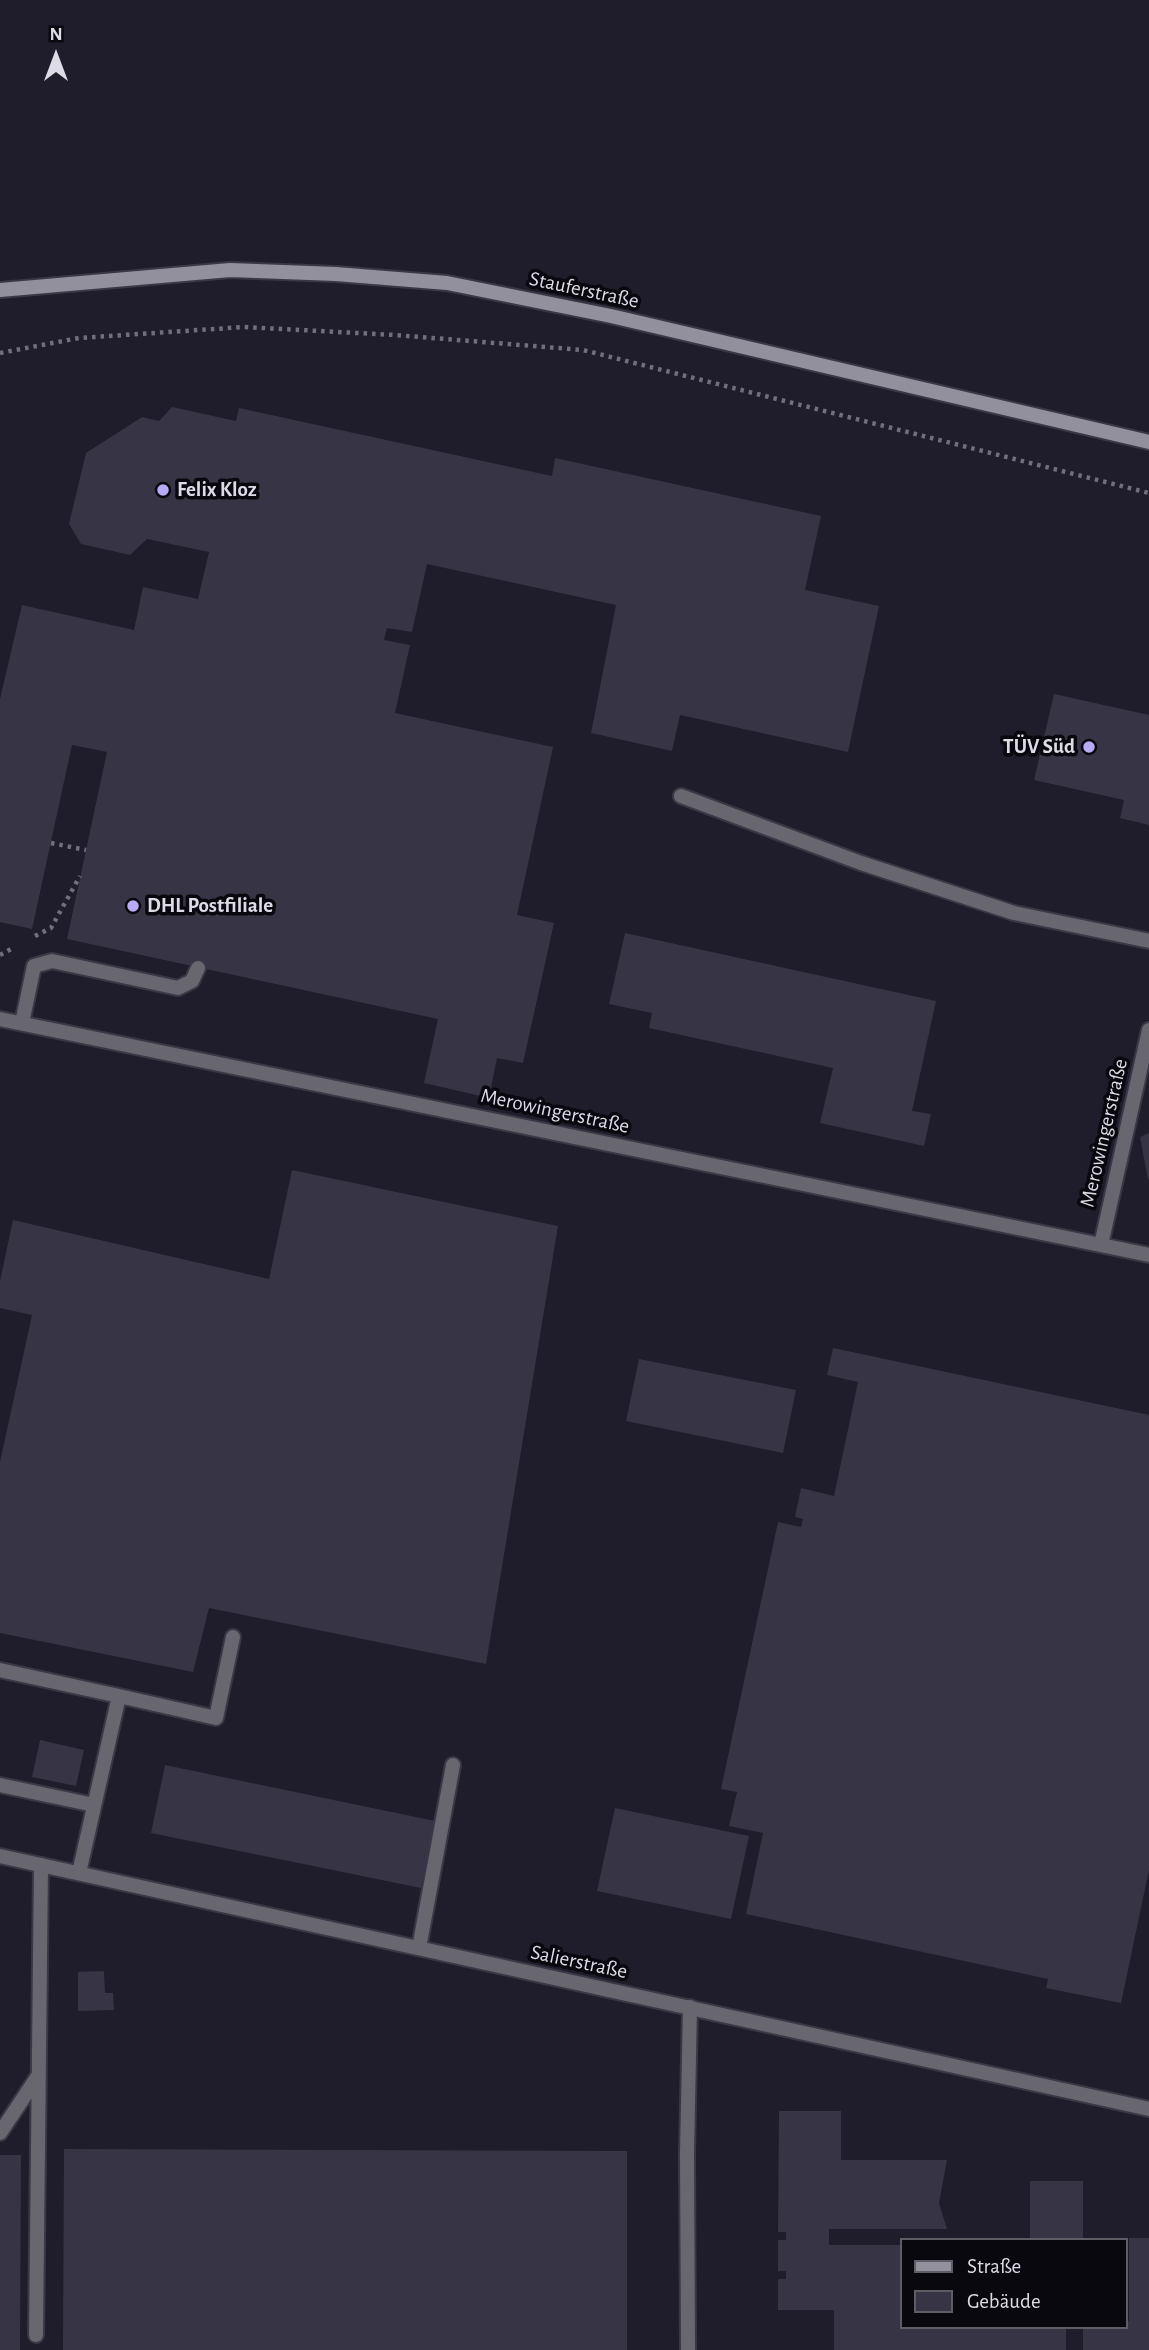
<!DOCTYPE html>
<meta charset="utf-8">
<style>
body{margin:0}
#map{position:relative;width:1149px;height:2350px;overflow:hidden;background:#1f1c2c;font-family:"Alegreya Sans",sans-serif}
canvas{display:block}
.legend{position:absolute;left:900px;top:2238px;width:228px;height:91px;box-sizing:border-box;background:#09080e;border:2px solid #5e5c64;margin:0;padding:9px 12px;list-style:none;font-size:21px;color:#dddbe6}
.legend li{display:flex;align-items:center;gap:14px;height:35px}
.legend b{width:35px;border:2px solid #5e5c64}
.north{position:absolute;left:21px;top:21px;width:70px;height:70px;-webkit-text-stroke:5px #09080e;paint-order:stroke;rotate:0deg;font-size:19px;font-weight:700;line-height:28px;text-align:center;color:#dddbe6}
.north::after{content:'';display:block;margin:auto;width:24px;height:32px;background:#dddbe6;clip-path:polygon(50% 0,100% 100%,50% 72%,0 100%)}
</style>
<div id="map">
<canvas width="1149" height="2350"></canvas>
<ul class="legend">
<li><b style="height:9px;background:#92909d"></b>Straße</li>
<li><b style="height:19px;background:#373445"></b>Gebäude</li>
</ul>
<div class="north">N</div>
</div>
<script>
const context = document.querySelector('canvas').getContext('2d');
context.lineJoin = 'round';
function fill(path, color) {
  context.fillStyle = color;
  context.fill(path, 'evenodd');
}
function toPath(rows) {
  const path = new Path2D();
  for (const r of rows) {
    path.moveTo(r[0], r[1]);
    for (let i = 2; i < r.length; i += 2) path.lineTo(r[i], r[i + 1]);
  }
  return path;
}
function strokePath(path, color, width, dash) {
  context.strokeStyle = color;
  context.lineWidth = width;
  context.lineCap = dash ? 'butt' : 'round';
  context.setLineDash(dash || []);
  context.stroke(path);
}
function label(font, color, halo, rows, align = 'center') {
  context.font = font + ' "Alegreya Sans",sans-serif';
  context.lineWidth = 7;
  context.setLineDash([]);
  context.textBaseline = 'middle';
  context.strokeStyle = halo;
  context.fillStyle = color;
  for (const [text, x, y, turn = 0] of rows) {
    context.save();
    context.translate(x, y);
    context.rotate((+turn || 0) * Math.PI / 180);
    context.textAlign = isNaN(turn) ? turn : align;
    if (halo) context.strokeText(text, 0, 0);
    context.fillText(text, 0, 0);
    context.restore();
  }
}
fill(toPath([
 [172,407,236,421,239,408,552,476,555,458,821,516,805,590,879,606,848,752,680,715,672,751,591,733,616,605,427,564,412,632,387,628,384,640,410,645,395,713,553,747,517,915,554,923,523,1063,497,1058,489,1098,424,1083,438,1019,67,939,107,752,72,745,32,929,0,922,0,699,22,605,134,630,143,587,198,599,209,552,147,539,130,555,81,544,69,524,86,453,142,417,159,421],
 [1054,694,1149,715,1149,825,1120,818,1124,800,1034,780],
 [625,933,936,1001,912,1111,931,1114,924,1146,820,1123,833,1068,649,1028,652,1013,609,1004],
 [1149,1133,1149,1179,1148,1179,1140,1137],
 [292,1170,558,1226,486,1664,209,1608,193,1672,0,1633,0,1462,32,1315,0,1308,0,1281,13,1220,269,1279],
 [833,1348,1149,1415,1149,1870,1121,2003,1046,1988,1048,1979,746,1914,763,1833,729,1826,737,1792,721,1789,778,1522,801,1527,803,1519,795,1517,801,1488,834,1496,858,1382,827,1375],
 [639,1359,796,1390,783,1453,626,1421],
 [40,1740,84,1750,76,1786,32,1777],
 [165,1765,435,1821,421,1888,151,1833],
 [615,1808,749,1836,731,1919,597,1891],
 [104,1971,105,1993,113,1993,114,2010,78,2011,78,1972],
 [779,2111,841,2111,841,2160,947,2160,939,2203,947,2229,829,2229,829,2245,902,2245,902,2327,1066,2327,1066,2350,834,2350,834,2310,778,2310,778,2279,786,2279,786,2271,778,2271,778,2240,786,2240,786,2232,778,2232],
 [64,2149,627,2151,627,2350,63,2350],
 [0,2155,21,2155,20,2350,0,2350],
 [1030,2181,1083,2181,1083,2240,1030,2240],
 [1129,2238,1149,2238,1149,2350,1083,2350,1083,2327,1126,2327,1126,2321,1129,2321]
]), '#373445');
const lane = toPath([
 [681,796,861,863,1014,913,1149,941],
 [22,1023,34,966,52,961,178,988,192,981,198,968],
 [0,1670,119,1696,79,1873],
 [119,1696,216,1718,233,1637],
 [0,1785,94,1805],
 [419,1948,453,1765],
 [0,2133,38,2076],
 [36,2335,41,1865],
 [688,2350,687,2153,690,2007]
]);
const street = toPath([
 [0,1019,1149,1255],
 [1101,1245,1149,1030],
 [0,1856,1149,2109]
]);
const secondary = toPath([
 [0,290,230,270,336,274,447,283,611,316,1149,442]
]);
strokePath(lane, '#3a3746', 18);
strokePath(street, '#3a3746', 18);
strokePath(secondary, '#3a3746', 18);
strokePath(toPath([
 [0,353,79,338,244,327,395,335,583,350,1149,493],
 [51,843,86,850],
 [35,936,51,928,80,876],
 [0,955,15,947]
]), '#726f7d', 4.5, [3.5, 5]);
strokePath(lane, '#68666f', 14);
strokePath(street, '#68666f', 14);
strokePath(secondary, '#92909d', 14);
for (const [x, y, r, color] of [
 [163,490,7,"#b9aaf7"],
 [1089,747,7,"#b9aaf7"],
 [133,906,7,"#b9aaf7"]
]) {
  const dot = new Path2D();
  dot.arc(x, y, r, 0, 2 * Math.PI);
  context.fillStyle = color;
  context.fill(dot);
  strokePath(dot, '#09080e', 2.5);
}
label('21px', '#dddbe6', '#09080e', [
 ["Stauferstraße",584,290,12],
 ["Merowingerstraße",555,1111,12],
 ["Merowingerstraße",1104,1133,-77],
 ["Salierstraße",579,1962,12]
]);
label('bold 21px', '#dddbe6', '#09080e', [
 ["Felix Kloz",177,490],
 ["TÜV Süd",1075,747,"right"],
 ["DHL Postfiliale",147,906]
], 'left');
</script>
